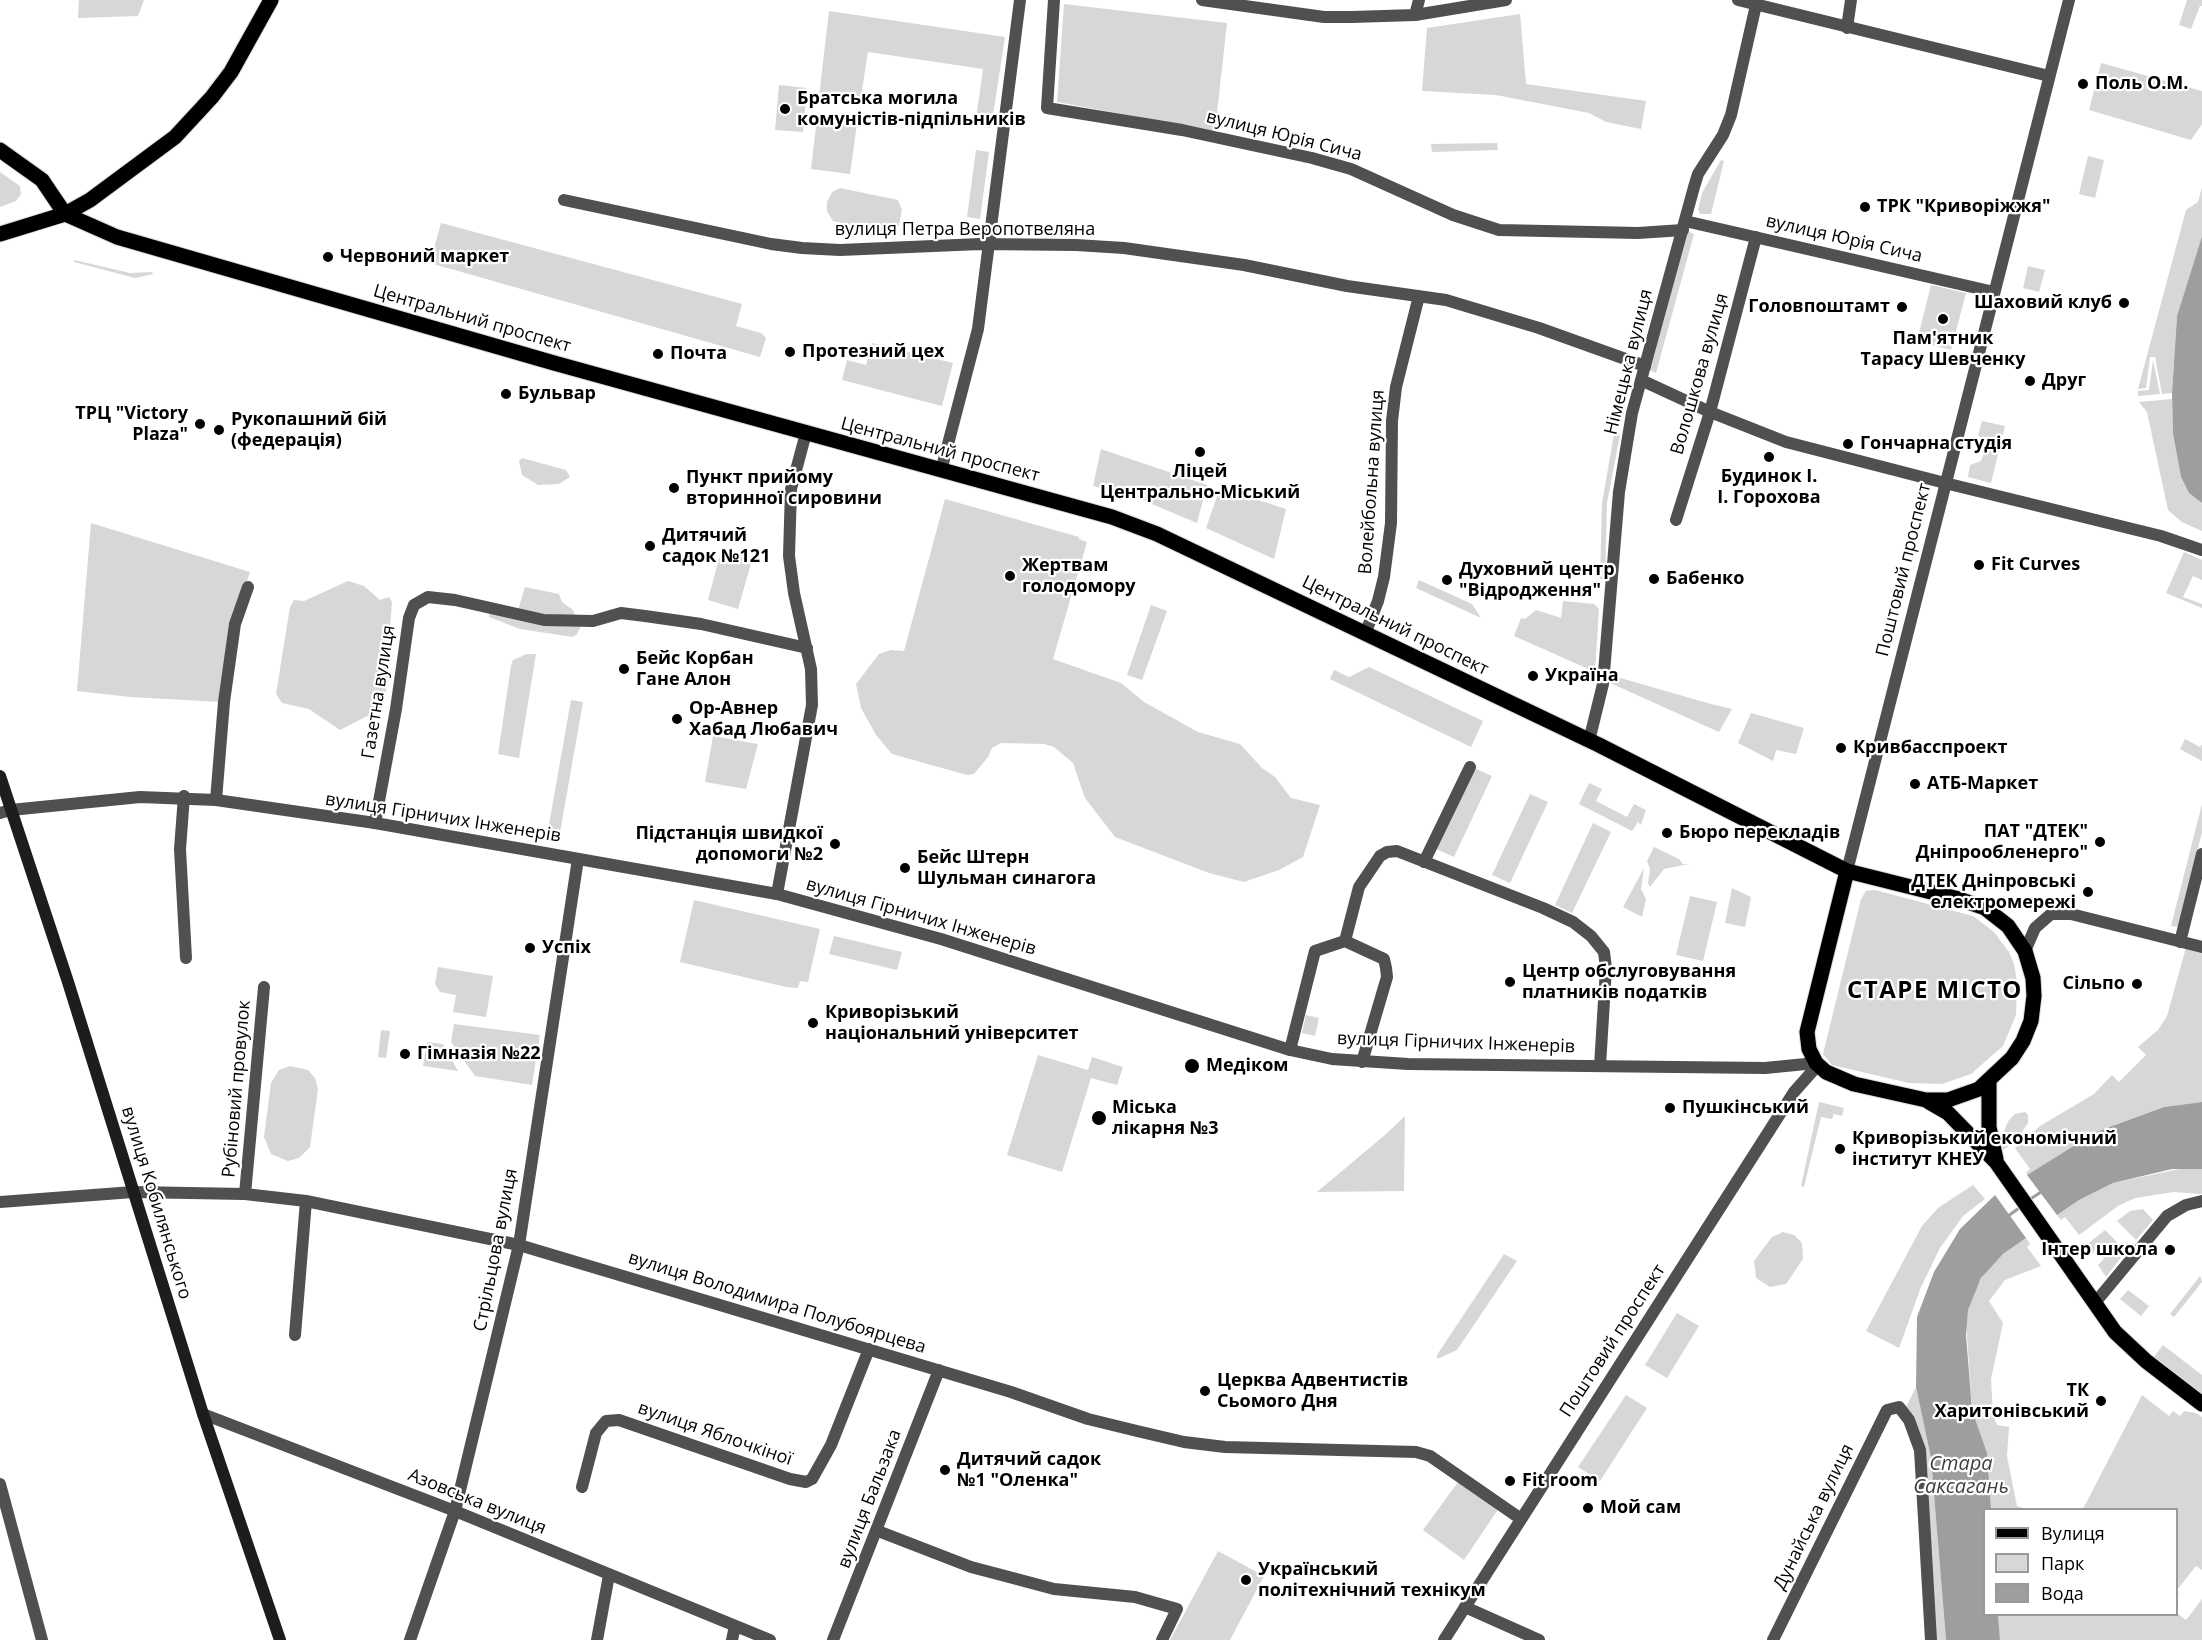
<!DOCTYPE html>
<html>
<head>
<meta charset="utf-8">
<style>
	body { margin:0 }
	#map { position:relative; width:2202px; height:1640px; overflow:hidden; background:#fff; font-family:"Open Sans",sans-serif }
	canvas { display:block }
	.legend { position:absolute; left:1983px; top:1508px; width:195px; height:108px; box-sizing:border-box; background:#fff; border:2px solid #999; margin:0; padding:8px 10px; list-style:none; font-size:18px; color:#000 }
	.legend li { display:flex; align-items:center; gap:12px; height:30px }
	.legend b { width:30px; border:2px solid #999 }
</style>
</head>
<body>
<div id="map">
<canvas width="2202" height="1640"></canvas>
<ul class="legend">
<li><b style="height:8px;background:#000"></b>Вулиця</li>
<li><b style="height:16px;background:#d7d7d7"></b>Парк</li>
<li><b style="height:16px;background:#9e9e9e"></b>Вода</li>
</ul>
</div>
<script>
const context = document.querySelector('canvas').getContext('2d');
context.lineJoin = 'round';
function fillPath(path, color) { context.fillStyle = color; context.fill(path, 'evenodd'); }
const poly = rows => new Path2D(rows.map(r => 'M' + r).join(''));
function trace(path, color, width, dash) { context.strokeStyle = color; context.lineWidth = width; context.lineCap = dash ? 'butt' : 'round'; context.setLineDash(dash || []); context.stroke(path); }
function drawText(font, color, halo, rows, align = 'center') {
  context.font = font + ' "Open Sans",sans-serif'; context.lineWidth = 4.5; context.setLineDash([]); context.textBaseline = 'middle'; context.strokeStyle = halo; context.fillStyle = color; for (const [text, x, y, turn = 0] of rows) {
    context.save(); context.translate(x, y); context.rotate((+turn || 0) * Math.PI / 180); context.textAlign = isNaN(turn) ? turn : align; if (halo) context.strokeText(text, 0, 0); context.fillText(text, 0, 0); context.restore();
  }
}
fillPath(poly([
	[79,0,144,0,138,16,78,18],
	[2187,0,2202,0,2202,6,2200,6,2191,29,2179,25],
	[1064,4,1227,23,1215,131,1057,102],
	[829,11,1005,37,991,128,975,126,983,69,868,52,860,103,819,97],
	[1520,14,1526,84,1646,101,1641,129,1606,122,1589,113,1496,95,1422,91,1427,28],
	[2101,63,2202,91,2202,124,2191,140,2089,110],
	[779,85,807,88,803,132,775,130],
	[817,118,857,124,850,174,811,169],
	[1497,143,1498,150,1432,152,1431,144],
	[976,150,989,152,980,219,967,217],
	[2088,156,2104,160,2095,198,2079,194],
	[1721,160,1724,161,1711,214,1700,214,1698,209,1702,193],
	[0,172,20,186,21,194,16,201,0,207],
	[2202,187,2202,236,2177,316,2172,393,2162,394,2155,357,2150,357,2146,388,2138,389,2186,210,2198,202],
	[840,188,898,200,902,210,899,225,892,231,884,232,833,221,827,211,827,202,832,192],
	[441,223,742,304,736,326,761,333,766,338,760,357,430,263],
	[1687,231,1694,234,1656,373,1649,370],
	[74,260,130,273,151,272,154,274,135,278,74,262],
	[2028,266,2045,270,2039,292,2023,288],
	[1931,285,1966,293,1951,350,1917,341],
	[872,343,953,363,942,406,842,380,847,360,866,365],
	[2153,360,2160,394,2138,396,2138,391,2149,390],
	[2172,399,2173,434,2181,477,2189,493,2202,503,2202,531,2182,522,2168,510,2147,412,2139,402],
	[1982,421,2005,426,1991,483,1968,477,1970,465,1981,461,1984,453,1984,441,1978,435],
	[1614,434,1620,435,1607,503,1605,580,1600,579,1602,503],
	[1101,449,1207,485,1197,523,1140,499,1093,486],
	[522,458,566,470,570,477,559,484,538,485,522,475,519,461],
	[1220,488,1286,509,1274,559,1206,528],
	[945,499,1079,537,1079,539,1087,542,1053,659,1121,683,1144,702,1198,732,1240,744,1262,768,1275,777,1291,798,1320,805,1303,857,1279,870,1244,882,1209,873,1115,837,1085,798,1073,763,1054,747,1044,744,1001,743,992,748,988,757,974,774,967,775,892,754,876,735,861,708,856,684,879,654,891,650,904,651],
	[91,523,250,572,232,625,221,702,130,697,77,691],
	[721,551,752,560,738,609,708,600],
	[2184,552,2202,560,2202,580,2193,576,2183,597,2202,604,2202,608,2166,593],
	[1419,580,1472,604,1481,618,1416,588],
	[348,581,364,586,380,600,389,597,392,602,387,666,389,679,381,709,340,730,309,709,282,703,276,694,290,607,294,600,304,601],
	[525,587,559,594,562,602,573,610,580,628,577,634,573,637,520,629,489,617,489,612,517,614],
	[1563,601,1594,604,1599,609,1595,672,1514,636,1521,618,1525,619,1536,610,1561,618],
	[1151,605,1167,611,1142,680,1127,675],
	[527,654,536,654,519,758,498,754,511,666,513,660],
	[1369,667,1483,721,1471,747,1330,679,1334,670,1349,677],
	[1610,675,1711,704,1732,709,1719,732,1608,682],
	[571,700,583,702,559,838,547,836],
	[1751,713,1804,728,1796,754,1776,750,1773,761,1738,743],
	[713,736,758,744,746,789,705,782],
	[2185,739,2200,747,2202,744,2202,761,2180,749],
	[1474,768,1492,776,1454,857,1436,849],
	[1589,783,1602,789,1596,801,1627,817,1634,804,1646,810,1641,825,1638,822,1632,831,1579,804],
	[1530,794,1548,802,1510,883,1492,875],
	[2202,804,2202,832,2178,927,2171,926],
	[1593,823,1611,832,1572,913,1555,905],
	[1654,847,1679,859,1683,864,1689,864,1664,869,1650,887,1648,883,1650,869,1647,861],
	[1644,868,1641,889,1646,899,1642,917,1623,907],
	[1732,888,1751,897,1745,927,1725,923],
	[1875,890,1973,916,1994,932,2009,952,2014,964,2017,982,2016,1015,2003,1046,1971,1074,1942,1084,1909,1083,1832,1065,1823,1054,1861,899,1866,891],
	[1690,896,1717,902,1703,961,1676,955],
	[694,900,820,929,808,982,800,981,798,988,786,987,680,962],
	[834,936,902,952,897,970,829,954],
	[2187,944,2202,947,2202,1102,2164,1107,2096,1132,2027,1175,2026,1173,2030,1169,2015,1148,2040,1126,2094,1094,2112,1075,2119,1082,2146,1055,2138,1047,2158,1030,2167,1016],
	[438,967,493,976,486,1017,453,1012,456,995,440,992,435,984],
	[1306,1015,1319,1018,1315,1036,1302,1033],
	[454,1024,540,1035,532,1085,475,1076,451,1042],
	[381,1030,390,1031,386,1058,378,1057],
	[427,1042,443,1044,458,1071,423,1066],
	[1038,1055,1088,1070,1092,1057,1123,1067,1117,1085,1091,1078,1062,1172,1007,1155],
	[290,1066,308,1070,315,1078,318,1089,310,1147,299,1158,288,1161,271,1154,264,1137,271,1083,279,1070],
	[1819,1102,1844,1108,1842,1116,1834,1114,1832,1119,1821,1117,1804,1187,1801,1186],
	[2025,1112,2028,1115,2028,1123,2014,1143,2003,1150,2002,1135,2009,1120,2015,1114],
	[1405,1116,1404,1191,1317,1192,1385,1135],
	[2189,1167,2202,1169,2202,1194,2174,1192,2135,1198,2118,1206,2079,1235,2065,1217,2061,1220,2057,1215,2079,1200,2113,1183],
	[1973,1185,1985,1199,1963,1216,1940,1248,1921,1287,1899,1348,1866,1331,1922,1226,1938,1208],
	[2143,1209,2153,1220,2136,1240,2117,1221,2130,1211],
	[2105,1230,2126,1251,2106,1277,2098,1265,2104,1259,2096,1250,2090,1255,2085,1246],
	[1783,1232,1794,1235,1802,1243,1803,1259,1786,1284,1770,1287,1756,1278,1754,1261,1772,1237],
	[2026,1238,2030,1244,2027,1247,2041,1266,2005,1280,1989,1301,2003,1323,1991,1379,1993,1415,1997,1425,2009,1427,2007,1456,2017,1506,2025,1509,1991,1509,1987,1453,1972,1410,1966,1320,1971,1298,1985,1272,2003,1254],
	[1504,1254,1517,1261,1457,1350,1437,1359,1437,1355],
	[2200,1276,2202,1282,2174,1317,2170,1314],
	[2128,1290,2149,1306,2141,1316,2120,1299],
	[1677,1313,1699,1326,1667,1378,1645,1365],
	[2163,1345,2202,1375,2202,1397,2153,1358],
	[1916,1387,1931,1458,1946,1640,1931,1640,1923,1477,1904,1411],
	[1626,1395,1647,1408,1600,1481,1578,1467],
	[2142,1395,2169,1416,2173,1411,2180,1416,2184,1411,2196,1413,2202,1417,2202,1570,2196,1566,2177,1590,2179,1592,2177,1596,2176,1510,2083,1509],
	[1461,1478,1501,1505,1464,1560,1423,1530],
	[1218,1551,1264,1576,1230,1640,1170,1640],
	[2202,1599,2202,1640,2000,1640,1998,1615,2177,1613,2186,1620]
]), '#d7d7d7');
fillPath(poly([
	[2202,236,2202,503,2189,493,2181,477,2173,434,2172,393,2177,316],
	[2202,1102,2202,1169,2172,1169,2113,1183,2079,1200,2057,1215,2027,1175,2096,1132,2164,1107],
	[1995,1195,2026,1238,2003,1254,1981,1278,1968,1310,1966,1335,1972,1410,1987,1453,1991,1509,1984,1510,1984,1614,1998,1615,2000,1640,1946,1640,1931,1458,1916,1387,1917,1317,1934,1272,1960,1229]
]), '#9e9e9e');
trace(poly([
	[2029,1200,2041,1192],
	[2008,1216,2022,1206]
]), '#9e9e9e', 3);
const primary = poly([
	[0,150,42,180,65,214,117,237,554,363,1112,517,1157,534,1599,745,1847,871,1959,899,1985,908,2008,926,2025,951,2033,978,2034,996,2031,1021,2023,1041,2012,1058,1979,1089,1948,1100,1926,1100,1854,1084,1826,1072,1816,1063,1809,1049,1807,1032,1847,871],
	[0,234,65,214,90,200,175,137,212,97,231,72,271,0],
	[1989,1082,1989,1127,1996,1159],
	[1929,1102,1948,1113,1996,1162,2115,1332,2146,1361,2202,1404]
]);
trace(primary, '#dbdbdb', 17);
trace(poly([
	[1054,0,1047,108,1182,130,1312,158,1351,169,1453,215,1499,230,1638,233,1683,230],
	[1415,15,1419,0],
	[564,200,771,244,802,248,840,250,980,244,1076,245,1124,248,1244,265,1347,286,1446,300,1539,328,1645,366],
	[1685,221,1994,292],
	[1945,483,2161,536,2202,550],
	[1676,520,1710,412,1756,237],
	[1365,634,1378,601,1384,577,1391,523,1392,421,1396,387,1419,296],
	[184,796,180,849,186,958],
	[216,800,224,702,235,624,248,587],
	[0,813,11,810],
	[375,823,396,709,409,618,414,605,428,597,455,600,544,620,593,621,621,613,645,616,701,624,807,648],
	[1424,862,1470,767],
	[777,894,812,705,811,669,794,593,789,556,791,489,806,433],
	[2180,942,2202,854],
	[2025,951,2035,928,2051,914,2071,914,2202,947],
	[1290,1050,1315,951,1345,941],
	[1362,1062,1387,977,1386,968,1384,959,1345,941,1359,887,1380,856,1387,852,1397,851,1543,908,1573,922,1591,936,1604,952,1606,968,1600,1066],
	[245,1194,264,987],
	[0,1202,133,1192,245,1194,306,1201,519,1245,1011,1392,1088,1419,1137,1431,1184,1442,1225,1447,1416,1452,1430,1456,1521,1519],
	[2094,1304,2167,1216,2186,1205,2202,1201],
	[295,1335,306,1201],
	[203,1414,455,1511,770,1640],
	[0,1484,42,1640],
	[582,1487,596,1433,606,1421,619,1420,790,1479,806,1482,812,1479,831,1445,869,1349],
	[878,1531,971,1567,1009,1577,1054,1589,1135,1597,1177,1609,1162,1640],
	[1465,1607,1539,1640],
	[410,1640,455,1511,519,1245,578,859],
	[597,1640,609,1575],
	[732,1640,735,1626],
	[833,1640,939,1370],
	[1773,1640,1887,1410,1899,1407,1909,1420,1920,1450,1931,1640]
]), '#505050', 12);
trace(poly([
	[1202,0,1324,17,1352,17,1415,15,1506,0],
	[1738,0,2049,76],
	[1847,28,1851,0],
	[1641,380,1710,412,1786,442,1945,483],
	[941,471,978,329,1020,0],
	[1589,741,1603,684,1619,492,1632,413,1694,187,1698,174,1723,135,1731,115,1756,5],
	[11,810,140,797,216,800,375,823,777,894,941,939,1290,1050,1332,1059,1408,1064,1765,1068,1816,1063],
	[1847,871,2069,0],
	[1444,1640,1794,1092,1818,1065]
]), '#505050', 12);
trace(poly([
	[0,776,68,982,203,1414,280,1640]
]), '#1d1d1d', 12);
trace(primary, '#000', 15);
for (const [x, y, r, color] of [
	[2083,84,6,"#000"],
	[785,109,6,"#000"],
	[1865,207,6,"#000"],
	[328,257,6,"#000"],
	[2124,303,6,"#000"],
	[1902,307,6,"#000"],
	[1943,319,6,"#000"],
	[790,352,6,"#000"],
	[658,354,6,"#000"],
	[2030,381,6,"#000"],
	[506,394,6,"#000"],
	[200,424,6,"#000"],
	[219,430,6,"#000"],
	[1848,444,6,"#000"],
	[1200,452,6,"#000"],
	[1769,457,6,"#000"],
	[674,488,6,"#000"],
	[650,546,6,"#000"],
	[1979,565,6,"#000"],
	[1010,576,6,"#000"],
	[1654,579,6,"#000"],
	[1447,580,6,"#000"],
	[624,669,6,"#000"],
	[1533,676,6,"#000"],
	[677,719,6,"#000"],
	[1841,748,6,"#000"],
	[1915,784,6,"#000"],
	[1667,833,6,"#000"],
	[2100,842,6,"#000"],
	[835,844,6,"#000"],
	[905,868,6,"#000"],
	[2088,892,6,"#000"],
	[530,948,6,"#000"],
	[1510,982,6,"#000"],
	[2137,984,6,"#000"],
	[813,1023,6,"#000"],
	[405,1054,6,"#000"],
	[1192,1066,8,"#000"],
	[1670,1108,6,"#000"],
	[1099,1118,8,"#000"],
	[1840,1149,6,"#000"],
	[2170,1250,6,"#000"],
	[1205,1391,6,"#000"],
	[2101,1401,6,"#000"],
	[945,1470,6,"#000"],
	[1510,1481,6,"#000"],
	[1588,1508,6,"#000"],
	[1246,1580,6,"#000"]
]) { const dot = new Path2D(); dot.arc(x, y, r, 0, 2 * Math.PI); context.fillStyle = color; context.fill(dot); trace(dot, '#fff', 2); }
drawText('bold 18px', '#000', '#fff', [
	["Поль О.М.",2095,84],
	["Братська могила",797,99],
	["комуністів-підпільників",797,120],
	["ТРК \"Криворіжжя\"",1877,207],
	["Червоний маркет",340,257],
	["Шаховий клуб",2112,303,"right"],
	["Головпоштамт",1890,307,"right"],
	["Пам'ятник",1943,339,"center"],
	["Тарасу Шевченку",1943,360,"center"],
	["Протезний цех",802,352],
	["Почта",670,354],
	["Друг",2042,381],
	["Бульвар",518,394],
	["ТРЦ \"Victory",188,414,"right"],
	["Plaza\"",188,435,"right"],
	["Рукопашний бій",231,420],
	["(федерація)",231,441],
	["Гончарна студія",1860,444],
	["Ліцей",1200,472,"center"],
	["Центрально-Міський",1200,493,"center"],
	["Будинок І.",1769,477,"center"],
	["І. Горохова",1769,498,"center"],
	["Пункт прийому",686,478],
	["вторинної сировини",686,499],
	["Дитячий",662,536],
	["садок №121",662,557],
	["Fit Curves",1991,565],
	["Жертвам",1022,566],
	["голодомору",1022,587],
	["Духовний центр",1459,570],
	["\"Відродження\"",1459,591],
	["Бабенко",1666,579],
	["Бейс Корбан",636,659],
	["Гане Алон",636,680],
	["Україна",1545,676],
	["Ор-Авнер",689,709],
	["Хабад Любавич",689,730],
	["Кривбасспроект",1853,748],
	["АТБ-Маркет",1927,784],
	["ПАТ \"ДТЕК\"",2088,832,"right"],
	["Дніпрообленерго\"",2088,853,"right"],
	["Бюро перекладів",1679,833],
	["Підстанція швидкої",823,834,"right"],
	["допомоги №2",823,855,"right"],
	["Бейс Штерн",917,858],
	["Шульман синагога",917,879],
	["ДТЕК Дніпровські",2076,882,"right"],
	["електромережі",2076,903,"right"],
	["Успіх",542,948],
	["Центр обслуговування",1522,972],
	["платників податків",1522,993],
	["Сільпо",2125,984,"right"],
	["Криворізький",825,1013],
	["національний університет",825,1034],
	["Гімназія №22",417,1054],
	["Медіком",1206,1066],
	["Міська",1112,1108],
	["лікарня №3",1112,1129],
	["Пушкінський",1682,1108],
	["Криворізький економічний",1852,1139],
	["інститут КНЕУ",1852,1160],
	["Інтер школа",2158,1250,"right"],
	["Церква Адвентистів",1217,1381],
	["Сьомого Дня",1217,1402],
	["ТК",2089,1391,"right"],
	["Харитонівський",2089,1412,"right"],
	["Дитячий садок",957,1460],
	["№1 \"Оленка\"",957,1481],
	["Fit room",1522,1481],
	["Мой сам",1600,1508],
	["Український",1258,1570],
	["політехнічний технікум",1258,1591]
], 'left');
drawText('18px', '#000', '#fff', [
	["вулиця Юрія Сича",1284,136,14],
	["вулиця Петра Веропотвеляна",965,230],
	["вулиця Юрія Сича",1844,239,13],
	["Центральний проспект",472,319,16],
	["Німецька вулиця",1629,362,-76],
	["Волошкова вулиця",1700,374,-74],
	["Центральний проспект",940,450,15],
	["Волейбольна вулиця",1372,482,-86],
	["Поштовий проспект",1904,570,-76],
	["Центральний проспект",1395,626,26],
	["Газетна вулиця",379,692,-81],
	["вулиця Гірничих Інженерів",443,818,9],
	["вулиця Гірничих Інженерів",921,917,16],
	["вулиця Гірничих Інженерів",1456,1043,2],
	["Рубіновий провулок",237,1089,-85],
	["вулиця Кобилянського",156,1203,73],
	["Стрільцова вулиця",496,1250,-79],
	["вулиця Володимира Полубоярцева",777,1303,17],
	["Поштовий проспект",1613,1341,-57],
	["вулиця Яблочкіної",715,1434,19],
	["вулиця Бальзака",870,1499,-69],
	["Азовська вулиця",477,1502,22],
	["Дунайська вулиця",1814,1517,-64]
]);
drawText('italic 20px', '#3f3f3f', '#fff', [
	["Стара",1961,1464],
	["Саксагань",1961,1487]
]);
context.letterSpacing = '1.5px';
drawText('bold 24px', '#000', '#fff', [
	["СТАРЕ МІСТО",1935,991]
]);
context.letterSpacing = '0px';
</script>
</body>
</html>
